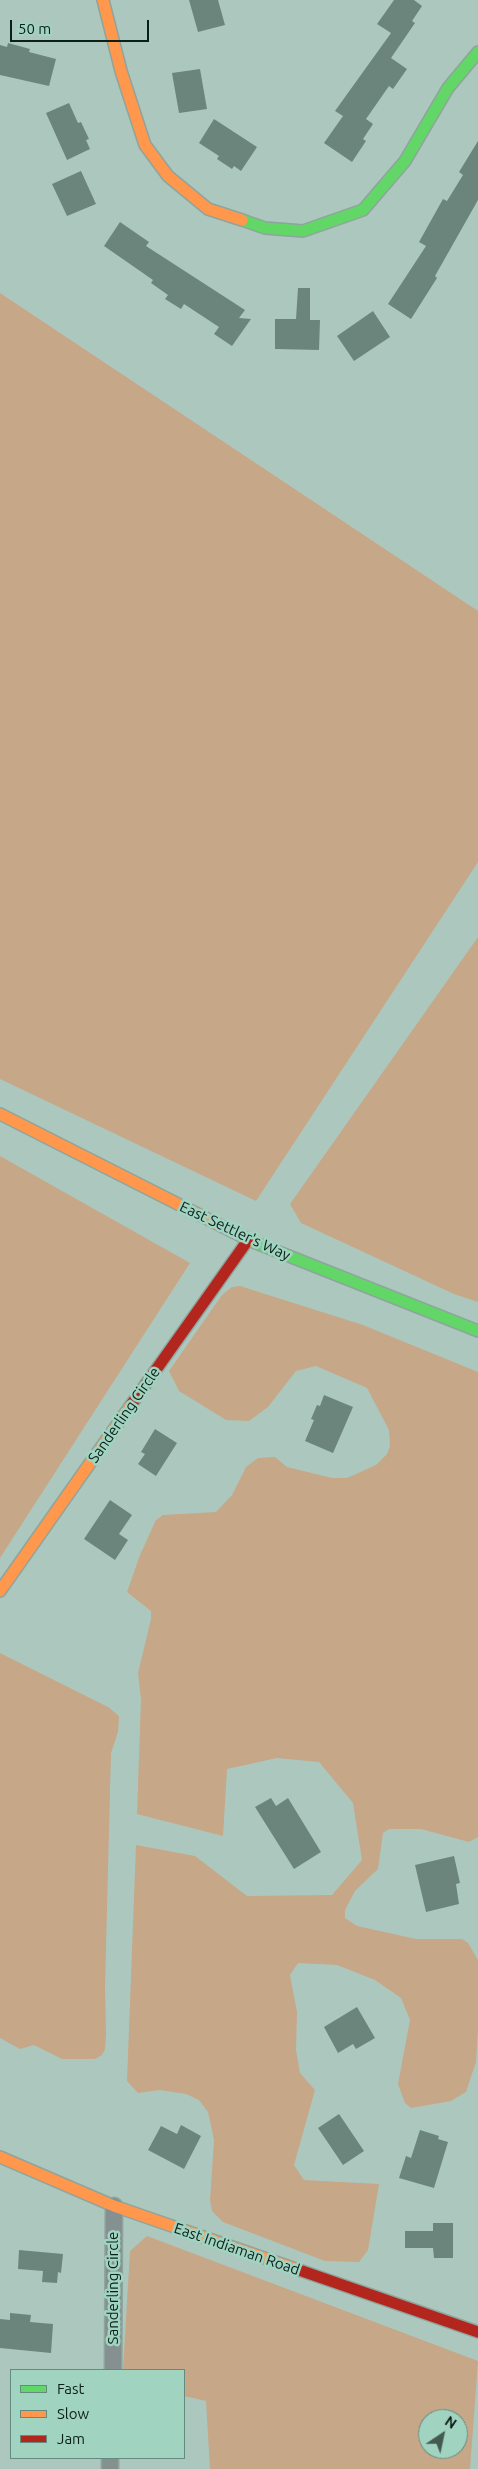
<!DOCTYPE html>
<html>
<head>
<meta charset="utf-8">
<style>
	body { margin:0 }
	#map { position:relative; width:478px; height:2469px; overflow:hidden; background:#acc8be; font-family:Ubuntu,sans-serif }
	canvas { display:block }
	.legend { position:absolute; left:10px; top:2369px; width:175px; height:90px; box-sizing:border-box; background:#a1d3c1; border:1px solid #658b7e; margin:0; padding:6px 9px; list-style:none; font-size:15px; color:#0b1f19 }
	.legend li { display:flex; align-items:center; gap:10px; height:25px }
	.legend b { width:25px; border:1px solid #658b7e }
	.north { position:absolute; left:418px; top:2409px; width:50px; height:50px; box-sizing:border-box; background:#a1d3c1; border:1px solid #658b7e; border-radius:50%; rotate:34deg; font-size:14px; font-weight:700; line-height:20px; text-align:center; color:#0b1f19 }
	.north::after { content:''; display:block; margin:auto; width:18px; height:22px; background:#435a53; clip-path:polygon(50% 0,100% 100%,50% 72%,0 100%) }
	.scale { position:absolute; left:10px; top:20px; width:139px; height:22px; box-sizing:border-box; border:2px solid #0b1f19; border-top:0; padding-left:6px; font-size:15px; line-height:18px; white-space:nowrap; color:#0b1f19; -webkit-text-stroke:4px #a1d3c1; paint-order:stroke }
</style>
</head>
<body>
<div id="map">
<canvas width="478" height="2469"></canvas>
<ul class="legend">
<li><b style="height:6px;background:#63d668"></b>Fast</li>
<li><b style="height:6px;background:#ff974d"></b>Slow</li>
<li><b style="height:6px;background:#b3261e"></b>Jam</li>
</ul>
<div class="north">N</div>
<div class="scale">50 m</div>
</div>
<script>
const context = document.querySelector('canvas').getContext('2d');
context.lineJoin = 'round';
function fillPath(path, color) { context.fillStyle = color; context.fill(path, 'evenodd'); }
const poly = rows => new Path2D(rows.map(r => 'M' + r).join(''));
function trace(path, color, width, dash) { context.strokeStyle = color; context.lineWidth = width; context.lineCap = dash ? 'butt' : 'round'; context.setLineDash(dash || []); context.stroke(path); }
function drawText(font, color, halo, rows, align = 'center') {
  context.font = font + ' Ubuntu,sans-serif'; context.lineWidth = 5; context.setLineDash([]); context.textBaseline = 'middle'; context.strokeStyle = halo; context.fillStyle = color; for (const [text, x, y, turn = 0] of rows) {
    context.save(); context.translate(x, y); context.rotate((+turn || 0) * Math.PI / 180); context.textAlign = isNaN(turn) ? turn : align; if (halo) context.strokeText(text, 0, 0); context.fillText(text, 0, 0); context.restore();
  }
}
fillPath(poly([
	[0,293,478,611,478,862,256,1201,0,1079],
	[478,937,478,1302,454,1294,301,1223,290,1204],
	[0,1156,190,1263,0,1558],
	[240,1286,363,1325,478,1372,478,1837,469,1842,421,1829,389,1829,383,1833,378,1869,355,1891,345,1910,345,1918,357,1926,416,1939,462,1939,468,1943,478,1960,478,2028,476,2062,466,2092,451,2101,411,2108,405,2103,398,2084,410,2020,401,1998,375,1980,337,1965,298,1963,290,1975,297,2012,296,2050,300,2073,315,2090,294,2165,304,2180,379,2184,368,2250,359,2262,325,2261,223,2222,212,2211,210,2200,214,2140,208,2112,199,2100,186,2094,160,2090,138,2093,127,2081,136,1845,195,1856,247,1896,332,1895,362,1860,353,1803,319,1762,277,1758,227,1769,223,1836,137,1814,141,1699,138,1673,151,1619,151,1611,127,1592,140,1555,156,1520,163,1515,216,1512,232,1495,246,1467,258,1458,275,1457,287,1467,332,1478,347,1478,376,1465,387,1454,390,1446,389,1430,367,1388,316,1366,296,1371,268,1407,249,1421,226,1420,179,1391,169,1371,222,1295,232,1287],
	[0,1653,108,1707,119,1716,118,1732,111,1753,105,1987,106,2034,105,2049,102,2055,95,2059,62,2059,34,2045,20,2049,0,2038],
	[147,2236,478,2361,470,2469,210,2469,206,2401,184,2396,184,2370,123,2370,130,2251],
	[428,2419,458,2419,458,2449,428,2449]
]), '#c6a788');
fillPath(poly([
	[189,0,218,0,225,25,198,32],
	[394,0,414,0,422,6,412,21,415,23,391,58,407,69,393,89,389,86,366,119,373,124,363,139,366,141,352,162,324,143,343,116,335,111,391,33,377,24],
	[8,43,30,49,29,52,56,59,49,86,0,75,0,45,7,47],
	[200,69,207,109,179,113,172,73],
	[69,103,78,123,81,122,89,139,86,140,90,149,67,160,46,113],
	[214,119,257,147,241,171,234,166,232,169,217,159,219,156,199,143],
	[478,141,478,200,435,276,437,278,411,319,388,304,426,246,419,242,443,199,447,201,463,175,459,172],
	[81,171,96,204,67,216,52,184],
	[120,222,149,242,146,246,245,310,239,318,251,319,232,346,214,334,219,327,184,304,181,309,165,299,168,295,151,283,153,280,104,246],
	[298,288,310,288,310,320,320,320,319,350,275,349,275,319,296,319],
	[373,311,390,337,354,361,337,336],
	[324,1395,353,1407,333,1453,305,1441,314,1420,311,1419,317,1405,320,1406],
	[155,1429,177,1443,156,1476,138,1464,145,1454,141,1452],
	[110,1500,132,1515,119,1534,128,1540,115,1560,84,1539],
	[271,1798,276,1806,288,1798,321,1852,294,1869,255,1807],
	[454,1856,460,1883,456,1884,459,1904,426,1912,415,1865],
	[357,2007,375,2038,356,2049,353,2044,338,2053,324,2027],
	[339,2114,364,2151,343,2165,318,2128],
	[181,2125,201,2136,184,2169,148,2150,161,2126,177,2134],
	[420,2130,439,2136,438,2139,448,2142,434,2188,399,2178,406,2156,411,2158],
	[433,2223,453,2223,453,2258,434,2258,433,2248,405,2248,405,2231,433,2231],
	[19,2250,63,2254,61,2273,58,2272,57,2283,42,2282,43,2271,18,2269],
	[10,2313,31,2315,30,2322,53,2324,51,2353,0,2348,0,2319,10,2320]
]), '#6b857d');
const street = poly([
	[113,2370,114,2206],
	[110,2469,110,2458]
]);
const fast = poly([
	[242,220,265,228,303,231,363,210,405,161,448,88,478,52],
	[251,1241,478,1331]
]);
const slow = poly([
	[103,0,121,71,145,145,168,176,208,209,242,220],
	[0,1114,251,1241],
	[0,1591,131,1405],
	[0,2157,114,2206,302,2271]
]);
const jam = poly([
	[131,1405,248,1240],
	[302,2271,478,2332]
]);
trace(street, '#8ea49c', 19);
trace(fast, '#8ea49c', 14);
trace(slow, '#8ea49c', 14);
trace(jam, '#8ea49c', 14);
trace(street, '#849190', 16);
trace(fast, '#63d668', 11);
trace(slow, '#ff974d', 11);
trace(jam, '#b3261e', 11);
drawText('15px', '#0b1f19', '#a1d3c1', [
	["East Settler's Way",235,1231,25],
	["Sanderling Circle",124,1415,-55],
	["East Indiaman Road",237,2249,19],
	["Sanderling Circle",113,2288,-90]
]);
</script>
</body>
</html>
